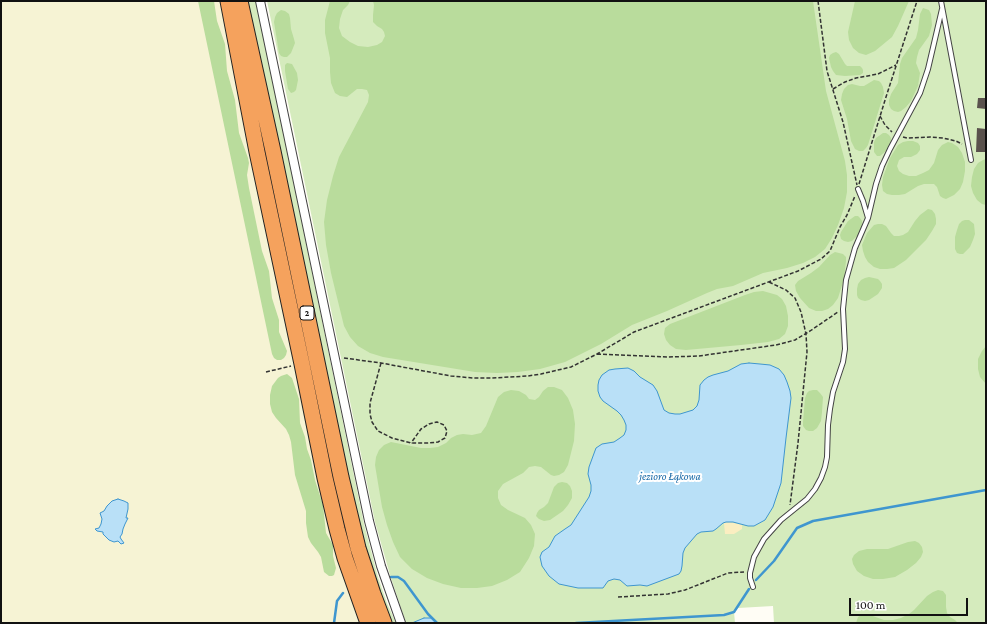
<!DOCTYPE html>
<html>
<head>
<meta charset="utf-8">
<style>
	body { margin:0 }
	#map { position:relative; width:987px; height:624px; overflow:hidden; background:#fffdf5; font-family:"Crimson Pro",serif }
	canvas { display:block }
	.frame { position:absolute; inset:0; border:2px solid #111; pointer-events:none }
	.scale { position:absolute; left:849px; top:598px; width:119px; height:18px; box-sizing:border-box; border:2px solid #111; border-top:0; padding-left:5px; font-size:12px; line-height:14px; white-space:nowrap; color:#111; -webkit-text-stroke:3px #fff; paint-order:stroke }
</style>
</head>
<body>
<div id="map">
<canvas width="987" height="624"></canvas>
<div class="frame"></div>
<div class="scale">100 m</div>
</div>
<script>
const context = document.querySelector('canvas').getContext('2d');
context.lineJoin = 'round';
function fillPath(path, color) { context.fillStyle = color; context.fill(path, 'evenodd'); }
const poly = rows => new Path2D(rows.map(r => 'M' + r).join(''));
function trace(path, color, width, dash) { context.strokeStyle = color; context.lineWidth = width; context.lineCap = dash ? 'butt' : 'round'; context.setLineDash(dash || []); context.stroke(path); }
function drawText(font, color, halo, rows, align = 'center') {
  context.font = font + ' "Crimson Pro",serif'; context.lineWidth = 4; context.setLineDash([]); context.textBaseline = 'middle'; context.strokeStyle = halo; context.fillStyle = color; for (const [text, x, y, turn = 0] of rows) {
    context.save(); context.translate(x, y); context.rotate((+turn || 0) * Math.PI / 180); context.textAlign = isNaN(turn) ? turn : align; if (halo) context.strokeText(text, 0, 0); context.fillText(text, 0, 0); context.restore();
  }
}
fillPath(poly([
	[1,1,223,1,361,623,1,623]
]), '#f6f3d4');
fillPath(poly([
	[243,1,256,1,364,524,378,577,387,603,396,623,388,623,363,552],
	[267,1,986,1,986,623,774,623,773,606,738,608,734,612,735,623,406,623,390,575,375,522]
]), '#d5ebbd');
fillPath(poly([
	[198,1,214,1,217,21,225,44,227,71,235,100,239,133,248,158,249,163,247,175,249,188,262,251,269,271,272,298,279,320,279,332,287,351,286,355,284,358,281,360,277,360,274,358,272,354],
	[330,1,350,1,348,5,343,10,340,19,339,28,342,36,350,42,358,46,368,47,377,45,382,42,385,36,384,32,382,29,377,26,373,22,373,15,374,5,373,1,813,1,826,91,845,161,847,175,847,192,844,208,838,225,832,238,825,249,815,257,803,263,787,268,763,273,733,286,717,289,707,293,667,311,632,325,601,344,565,362,540,369,518,372,497,373,475,372,383,357,370,353,358,346,350,337,344,326,331,273,326,245,324,222,327,200,333,176,339,157,368,102,369,95,367,90,362,89,357,89,347,97,340,96,335,93,331,83,330,72,330,58,325,33,325,20],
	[855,1,909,1,898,26,892,37,875,51,866,55,859,53,853,48,849,40,848,32],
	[923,8,929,10,931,14,932,25,929,36,919,50,917,57,916,63,920,73,918,86,911,101,906,107,901,111,898,112,894,111,891,109,889,105,889,100,891,94,898,83,900,64,902,58,916,38,918,30,920,14],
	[281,10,285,11,289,14,290,18,291,29,294,39,295,43,291,53,287,57,284,57,281,56,279,53,274,22,275,17,277,13],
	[836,52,839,54,845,64,847,66,860,66,862,68,863,70,863,73,860,75,845,76,836,75,833,71,831,67,829,58,830,55,833,53],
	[287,63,292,64,297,73,298,80,296,90,294,92,291,93,288,89,285,71,285,65],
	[874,80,879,81,881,83,883,87,884,93,868,145,866,148,863,151,859,151,855,149,851,141,847,119,841,100,842,94,844,89,848,85,852,84,860,86,864,86],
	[883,133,886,133,889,135,891,138,891,142,890,146,886,151,880,156,877,156,874,152,874,142,876,138],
	[908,141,913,141,918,143,920,146,920,150,917,154,911,157,904,157,899,160,897,166,899,171,903,174,909,176,916,176,923,173,929,170,934,163,938,150,942,145,948,142,952,143,958,147,962,153,965,162,965,171,963,182,960,189,954,195,946,199,943,198,940,196,937,187,934,184,924,184,918,186,905,194,899,195,892,195,887,194,883,191,882,185,883,177,890,158,898,145,903,142],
	[986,159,986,205,982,204,977,200,973,193,971,186,972,177,974,169,978,163,983,160],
	[928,209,932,210,935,214,936,219,936,224,932,231,926,240,906,260,894,268,887,269,880,269,874,267,868,262,865,257,863,251,862,245,867,233,874,225,878,224,882,224,886,226,891,233,894,236,899,236,903,235,908,232,915,221,920,215],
	[855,216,858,216,860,218,862,221,862,227,860,233,852,241,848,242,844,241,841,239,840,235,841,232,848,221],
	[965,220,969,220,974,224,975,234,973,240,970,247,963,254,960,254,957,253,955,249,955,237,957,230,959,224,962,221],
	[835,252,843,254,846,257,846,261,844,279,838,298,833,305,828,309,822,311,816,311,809,308,800,298,796,291,795,285,798,281,811,273,819,267,830,255],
	[869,277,878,279,880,281,882,284,882,288,878,294,869,300,865,301,861,300,858,298,857,295,857,289,858,284,861,280,865,278],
	[763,291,777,295,782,299,786,306,788,316,788,326,785,334,779,339,768,342,741,345,686,350,676,349,670,345,666,340,664,334,665,328,670,324,745,295,754,292],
	[986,346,986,384,980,377,978,369,978,359,982,351],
	[287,374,292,378,299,399,300,423,305,437,307,449,311,460,315,480,323,505,326,533,333,545,333,556,336,568,334,575,332,576,329,576,324,572,321,557,318,552,311,543,308,537,306,523,306,511,295,475,291,442,289,435,286,429,276,418,272,412,270,404,270,395,272,386,278,378,281,376],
	[548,387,554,387,562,390,568,398,573,410,575,424,574,441,568,465,564,472,559,475,554,476,551,475,541,467,535,466,529,467,523,473,503,484,498,491,498,498,501,505,508,510,525,518,531,525,535,534,534,546,529,558,520,572,507,580,492,586,477,588,461,588,443,584,427,578,412,569,400,557,393,542,387,525,382,507,375,465,376,457,379,450,384,445,391,442,421,448,430,448,438,447,446,443,451,438,457,435,463,434,472,435,481,433,486,426,498,397,504,392,511,390,519,391,526,395,529,399,535,400,539,397,543,391],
	[813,390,817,390,820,393,823,397,822,412,821,421,817,428,813,431,809,431,806,430,803,426,803,422,805,398,807,393,809,391],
	[562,482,567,483,570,486,572,491,572,498,568,505,563,511,550,520,544,521,539,519,536,516,537,513,539,510,544,507,548,503,554,487,558,483],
	[915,541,919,543,922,547,923,552,921,557,916,563,907,570,895,577,883,579,873,579,864,576,857,571,853,564,852,559,854,555,859,551,867,549,888,549,908,542],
	[938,590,943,591,946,595,946,607,947,613,950,617,955,620,958,623,856,623,858,617,863,614,870,615,884,620,893,620,901,618,909,614,914,610,927,596,933,592]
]), '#b9dc9c');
fillPath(poly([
	[730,522,742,525,742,529,734,534,725,534,724,523]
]), '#fbeec1');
const water = poly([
	[749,363,760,364,770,365,779,369,784,375,787,382,790,391,791,398,786,438,781,483,773,507,765,520,754,526,748,526,733,522,726,522,723,523,716,529,713,531,701,532,697,534,685,548,683,553,682,566,681,571,679,574,647,586,640,585,627,586,620,580,614,579,608,581,603,588,578,588,559,584,549,576,542,566,540,557,542,552,549,547,555,536,565,529,571,525,589,497,591,491,591,485,588,474,589,467,596,448,602,444,614,442,620,438,624,435,626,430,626,425,624,420,621,415,617,411,603,401,600,397,598,391,598,385,599,380,602,375,609,370,615,369,628,368,634,371,640,377,653,385,657,391,664,410,669,413,675,414,680,414,693,410,697,406,699,400,700,385,704,380,708,377,713,375,728,371,741,364,749,363],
	[118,499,124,501,128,503,128,509,126,518,128,518,125,524,123,529,122,534,120,537,121,539,124,543,121,544,118,541,114,542,109,540,103,534,103,532,97,531,95,529,99,528,101,524,102,519,100,513,104,511,107,506,112,501,118,499],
	[424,618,431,618,437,623,412,623,424,618]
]);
fillPath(water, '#b9e0f7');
trace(water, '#3f96cf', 1);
trace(poly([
	[391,577,398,577,404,581,428,614,437,623],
	[756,580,774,561,797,528,813,521,986,490],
	[334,623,337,601,343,593],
	[576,623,724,615,734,612,749,589]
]), '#3f96cf', 2.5);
fillPath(poly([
	[978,98,986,98,986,109,977,108],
	[977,128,986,129,986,152,976,152]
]), '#5a524d');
const lane = poly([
	[941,1,971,160],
	[868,218,876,184,882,166,890,149,920,93,928,69,942,9],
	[753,587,750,578,750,573,754,557,764,539,781,520,807,499,815,489,821,478,825,467,827,457,828,425,830,409,833,392,843,362,845,349,843,309,846,280,855,248,868,218,863,201,858,189]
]);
const street = poly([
	[260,1,369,521,381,566,401,623]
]);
const highway = poly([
	[228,1,257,152,302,364,325,478,337,529,345,558,368,623],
	[240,1,273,151,341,477,358,548,373,594,384,623]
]);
trace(lane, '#444', 6);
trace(street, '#444', 10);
trace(highway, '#222', 17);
trace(poly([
	[818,1,827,71,843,122,857,185],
	[833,89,845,82,856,78,878,74,896,65],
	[880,116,885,125,892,132],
	[903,137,907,138,930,137,943,138,956,141,962,144],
	[859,184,886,97,917,1],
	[769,282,786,290,795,298,801,312,806,334,807,352,798,443,790,505],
	[597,354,668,357,699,356,776,345,795,340,810,331,838,312],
	[344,358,381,363,451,376,473,378,492,378,528,376,541,374,571,367,597,354,634,332,798,271,821,259,830,251,840,227,847,215,855,196],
	[381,363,370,403,370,414,372,422,378,431,392,438,411,443,428,443,438,442,445,438,447,431,444,425,437,422,429,424,421,429,411,443],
	[266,372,291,366],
	[618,597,668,594,685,590,728,573,744,572]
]), '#333', 1.5, [4, 2]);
trace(lane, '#fff', 4);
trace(street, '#fff', 8);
trace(highway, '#f5a25d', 15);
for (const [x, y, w] of [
	[307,313,14]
]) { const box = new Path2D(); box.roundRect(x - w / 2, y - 7, w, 14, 3); context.fillStyle = '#fff'; context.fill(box); trace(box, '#111', 1); }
drawText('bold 9px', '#111', null, [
	["2",307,313]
]);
drawText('italic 11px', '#1768a6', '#fff', [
	["jezioro Łąkowa",670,477]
]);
</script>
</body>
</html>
